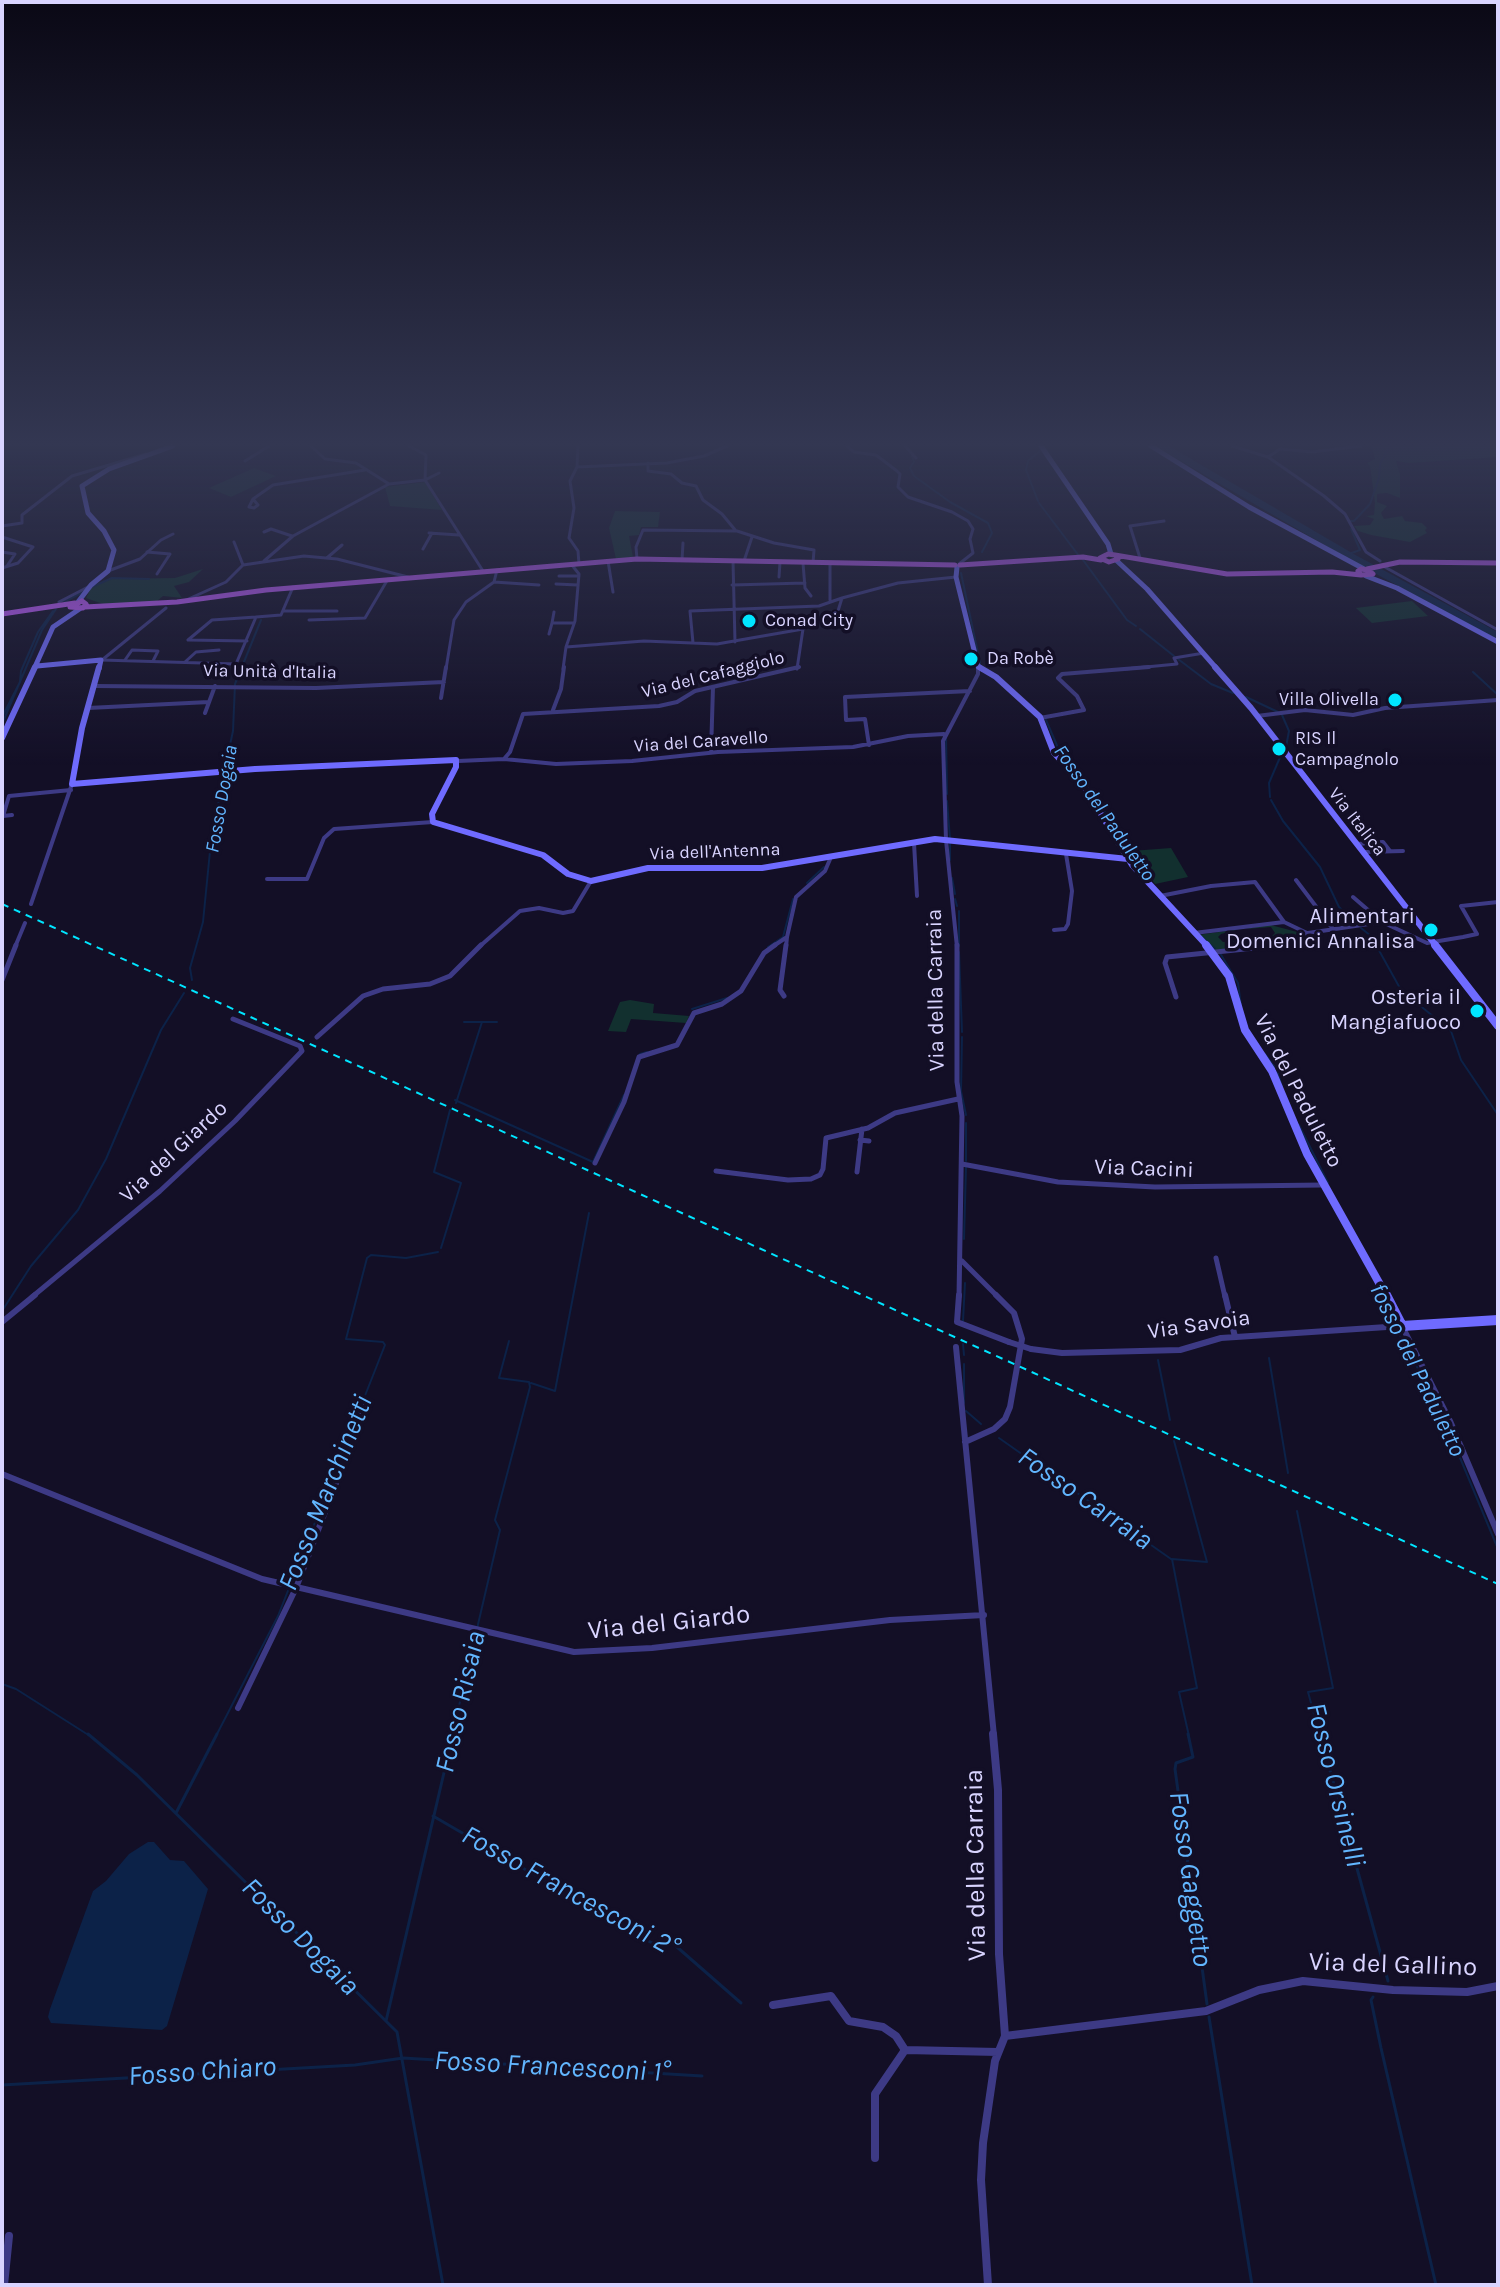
<!DOCTYPE html>
<html>
<head>
<meta charset="utf-8">
<style>
	body { margin:0 }
	#map { position:relative; width:1500px; height:2287px; overflow:hidden; background:#130f26; font-family:Karla,sans-serif }
	canvas { display:block }
	.frame { position:absolute; inset:0; border:4px solid #d9d4ff; pointer-events:none }
</style>
</head>
<body>
<div id="map">
<canvas width="1500" height="2287"></canvas>
<div class="frame"></div>
</div>
<script>
const context = document.querySelector('canvas').getContext('2d');
context.lineJoin = 'round';
function fillPath(path, color) { context.fillStyle = color; context.fill(path, 'evenodd'); }
const poly = rows => new Path2D(rows.map(r => 'M' + r).join(''));
function trace(path, color, width, dash) { context.strokeStyle = color; context.lineWidth = width; context.lineCap = dash ? 'butt' : 'round'; context.setLineDash(dash || []); context.stroke(path); }
function drawText(font, color, halo, rows, align = 'center') {
  context.font = font + ' Karla,sans-serif'; context.lineWidth = 7; context.setLineDash([]); context.textBaseline = 'middle'; context.strokeStyle = halo; context.fillStyle = color; for (const [text, x, y, turn = 0] of rows) {
    context.save(); context.translate(x, y); context.rotate((+turn || 0) * Math.PI / 180); context.textAlign = isNaN(turn) ? turn : align; if (halo) context.strokeText(text, 0, 0); context.fillText(text, 0, 0); context.restore();
  }
}
fillPath(poly([
	[1371,446,1498,446,1498,457,1409,463,1396,461,1400,474,1400,498,1387,493,1377,494,1377,502,1387,506,1381,513,1384,519,1402,516,1405,521,1422,523,1427,528,1425,530,1427,533,1410,542,1371,535,1358,531,1354,526,1370,525,1374,519,1366,516,1374,515,1375,503,1370,466,1367,463,1375,459],
	[254,468,276,476,231,497,209,488],
	[425,482,442,510,390,506,385,487],
	[615,511,660,512,658,527,641,527,639,535,629,536,633,557,616,559,609,528],
	[203,569,189,582,174,586,182,598,163,596,156,602,103,604,86,598,91,588,109,579,175,578],
	[1412,601,1428,616,1372,623,1356,608],
	[1171,848,1188,877,1155,884,1131,851],
	[1267,924,1301,933,1282,943,1214,950,1198,935,1240,929,1221,934,1218,937,1223,942,1272,936,1275,933,1271,927,1246,929],
	[630,1000,654,1004,653,1013,689,1016,686,1023,631,1019,626,1032,608,1031,620,1002]
]), '#12302f');
fillPath(poly([
	[148,1842,154,1842,170,1860,184,1861,208,1889,167,2026,162,2030,51,2023,48,2017,50,2009,93,1891,106,1881,129,1854]
]), '#0c2248');
trace(poly([
	[912,456,914,462,910,468,914,476,950,502,988,523,992,533,982,552],
	[1379,477,1380,464,1390,446],
	[1038,501,1026,470,1028,461,1040,451],
	[1039,503,1079,556],
	[1350,521,1354,521,1370,504,1379,478],
	[1349,554,1360,550,1351,529],
	[1083,560,1127,620,1136,626],
	[961,573,980,663],
	[92,587,112,578,149,579],
	[64,602,83,592],
	[1140,629,1174,656],
	[1178,659,1211,684,1233,693],
	[1473,672,1498,695],
	[1246,697,1278,712],
	[1282,715,1289,731,1286,747],
	[2,717,20,682,21,671,38,632,53,611],
	[1046,720,1062,757],
	[2,724,42,630,56,609],
	[946,736,947,794],
	[225,768,233,731,235,684,261,620],
	[1077,774,1095,796,1142,872],
	[1270,797,1269,783,1281,755],
	[1271,800,1283,821,1320,867,1339,907,1356,923],
	[947,801,950,839],
	[950,842,950,860],
	[952,878,955,894],
	[807,883,824,867],
	[955,899,957,906],
	[959,911,959,946],
	[1361,928,1371,936,1401,990,1451,1031,1461,1060,1498,1115],
	[1202,937,1215,949],
	[768,947,783,937,793,899],
	[959,952,962,1032],
	[1220,953,1238,983,1241,1006],
	[192,980,190,968,203,922,211,841,224,775],
	[692,1009,727,998],
	[464,1022,497,1022],
	[962,1037,961,1091,966,1115],
	[640,1054,647,1052],
	[1265,1054,1277,1070,1282,1087],
	[455,1100,593,1162,624,1095],
	[456,1103,482,1022],
	[966,1123,966,1161],
	[1299,1125,1328,1183],
	[964,1239,966,1167],
	[441,1248,461,1183,434,1172,450,1110],
	[1385,1303,1393,1323],
	[2,1311,31,1266,78,1210,106,1159,161,1030,184,993],
	[963,1321,965,1283],
	[1396,1329,1438,1405,1498,1549],
	[963,1344,964,1355],
	[1269,1358,1288,1473],
	[1158,1360,1170,1420],
	[964,1364,964,1403],
	[531,1383,555,1391,589,1213],
	[966,1411,981,1424],
	[999,1438,1171,1559],
	[1174,1441,1207,1562,1172,1559,1197,1688,1179,1692,1189,1736],
	[1297,1511,1333,1688,1308,1692,1320,1736],
	[2,1684,16,1689,90,1736],
	[216,1736,278,1616,385,1345,383,1342,346,1339,367,1258,371,1255,406,1258,438,1252],
	[452,1736,500,1530,495,1520,530,1387,529,1382,499,1378,509,1341]
]), '#0c2248', 2);
trace(poly([
	[88,1734,137,1775,397,2032,443,2285],
	[1188,1734,1193,1757,1176,1763,1175,1769,1207,2004],
	[1320,1734,1388,1981],
	[176,1813,217,1734],
	[433,1816,652,1943,669,1940,741,2003],
	[1373,1997,1371,2000,1381,2048,1436,2285],
	[1209,2017,1252,2285],
	[386,2021,453,1734],
	[2,2085,355,2065,403,2058,702,2076]
]), '#0c2248', 3);
trace(poly([
	[1162,446,1352,557,1498,636]
]), '#0c2248', 7);
trace(poly([
	[311,446,325,459,356,463,389,484,425,480,439,473],
	[409,446,426,455,425,480],
	[847,446,854,452,876,455,897,471,900,474,898,487,908,497,952,512,968,521,973,529,970,539,973,553,959,564],
	[905,446,916,458],
	[1232,446,1268,457,1324,496,1345,514,1366,552,1380,561],
	[1268,457,1280,449,1312,452,1361,446],
	[245,461,269,446],
	[648,463,648,471,671,474,682,483,696,486,703,500,722,514,736,531],
	[577,467,667,463,704,456,727,446],
	[577,467,570,481,574,508,569,538,578,551,579,564],
	[577,467,578,446],
	[425,480,483,571],
	[253,499,258,505,254,508,249,507,253,499],
	[253,499,273,485,365,470],
	[2,526,22,523,22,515,72,476,146,454],
	[264,532,271,529,292,536],
	[429,533,459,535],
	[2,537,33,547,18,563,2,568],
	[234,542,243,565],
	[423,549,432,533],
	[2,552,15,554,7,566],
	[147,552,170,554,157,574],
	[328,557,342,545],
	[1140,558,1130,526,1164,521],
	[637,559,636,547,643,530,737,531,774,543,814,550,813,563],
	[682,560,683,543],
	[264,561,293,536,389,484],
	[608,561,613,592],
	[733,561,735,642],
	[744,561,752,537],
	[803,563,805,588,811,596],
	[830,564,830,600],
	[1383,566,1498,630],
	[108,571,140,559,161,540,173,534],
	[559,576,579,576],
	[779,577,780,562],
	[494,582,539,585],
	[556,584,578,585],
	[732,585,805,583],
	[184,601,226,582,243,565,304,556,337,559,408,577],
	[59,602,90,586],
	[284,611,337,611],
	[554,612,552,623,574,623],
	[309,620,365,618,388,579],
	[549,634,552,623],
	[188,640,212,620,256,617],
	[189,640,247,641],
	[693,643,690,611,819,606,842,598],
	[566,647,644,641,717,644,803,629],
	[101,660,236,664,256,617,281,615,293,587],
	[102,660,166,608],
	[125,660,132,650,158,651,153,661],
	[185,662,196,652,219,650],
	[446,669,454,620,466,602,494,582,497,570],
	[563,669,566,647,575,621,579,574,571,564],
	[797,669,803,629,838,611,842,598,898,583,956,577],
	[1125,669,1177,664,1174,658,1204,653]
]), '#3d3a85', 3);
trace(poly([
	[95,686,316,688,444,682],
	[441,698,446,667],
	[88,708,209,702],
	[553,710,561,689,564,667],
	[205,713,215,686],
	[1257,716,1305,710,1353,715,1385,708,1498,700],
	[1040,718,1084,710,1077,696,1058,678,1062,674,1149,667],
	[869,745,865,719,846,720,845,697,970,691],
	[711,753,713,687],
	[504,759,510,752,523,714,659,706,677,702,695,691,799,667],
	[458,761,504,759,556,764,632,761,718,752,853,747,908,736,944,734],
	[12,815,3,816,9,796,71,790],
	[914,843,917,896],
	[1357,844,1383,842,1390,851],
	[1364,852,1403,851],
	[267,879,307,879,324,838,334,829,433,822],
	[1296,880,1333,929],
	[1160,896,1211,886,1255,882,1284,922,1307,933],
	[1353,897,1382,922],
	[31,904,72,784],
	[1054,930,1065,929,1068,924,1072,891,1066,854],
	[1194,933,1284,922],
	[15,947,25,923],
	[479,947,520,911,539,908,563,913,573,911,591,881],
	[772,947,787,937,796,897,825,871,831,857],
	[786,947,787,937],
	[957,947,946,840,943,741,978,674,978,667],
	[1273,947,1283,946,1308,933,1382,922,1427,943,1463,937,1477,934,1461,906,1498,902]
]), '#3d3a85', 4);
trace(poly([
	[957,945,957,1082,962,1116,959,1297],
	[2,980,16,945],
	[784,996,780,990,786,945],
	[1176,997,1165,963,1167,957,1284,945],
	[317,1037,363,996,383,989,430,984,450,976,481,945],
	[860,1140,869,1141],
	[595,1163,624,1102,639,1057,677,1045,694,1013,722,1004,741,991,764,953,775,945],
	[962,1164,1058,1182,1155,1187,1323,1185],
	[716,1171,788,1180,811,1179,820,1175,823,1169,826,1138,868,1128,895,1113,958,1099],
	[857,1172,862,1129],
	[1216,1258,1225,1297],
	[962,1261,998,1297],
	[32,1297,160,1191,235,1121,302,1051,300,1046,233,1019]
]), '#3d3a85', 5);
trace(poly([
	[959,1295,957,1322,1009,1342],
	[1225,1295,1235,1337],
	[2,1322,35,1295],
	[956,1347,994,1736],
	[1031,1349,1062,1353,1180,1350,1221,1338,1402,1326,1450,1421,1498,1534],
	[965,1442,994,1429,1005,1419,1010,1407,1022,1339,1014,1313,996,1295],
	[2,1474,262,1579,574,1652,652,1648,890,1620,984,1615],
	[238,1708,296,1588,367,1402]
]), '#3d3a85', 6);
trace(poly([
	[773,2005,831,1996,849,2021,883,2027,896,2036,905,2050],
	[1005,2036,1206,2011,1259,1990,1303,1981,1393,1990,1467,1992,1498,1986],
	[905,2050,998,2052],
	[875,2158,875,2094,905,2050],
	[4,2285,9,2236],
	[988,2285,981,2180,983,2143,995,2061,1005,2036,999,1954,998,1790,993,1734]
]), '#3d3a85', 8);
trace(poly([
	[1041,446,1108,544,1111,554],
	[1151,446,1249,507,1364,569],
	[1117,561,1147,589,1217,669],
	[957,567,956,577,978,666,982,669],
	[1366,576,1397,588,1498,642],
	[78,602,91,585,108,571,114,550,104,531,88,513,82,486,109,469,173,446],
	[37,666,101,660,99,669],
	[34,669,53,627,81,608]
]), '#6f6bff', 5);
trace(poly([
	[99,667,82,728,72,784,255,769,456,760,456,767,432,814,433,822,543,855,568,874,591,881,648,868,762,868,935,839,1128,859],
	[979,667,996,677,1040,717,1054,753,1082,783,1132,865,1208,947],
	[1215,667,1251,708,1437,947],
	[2,738,35,667]
]), '#6f6bff', 6);
trace(poly([
	[1206,945,1229,976,1245,1030,1272,1071,1307,1154,1387,1297],
	[1435,945,1498,1026]
]), '#6f6bff', 8);
trace(poly([
	[1386,1295,1402,1326,1498,1320]
]), '#6f6bff', 10);
trace(poly([
	[1108,554,1115,555,1118,559,1109,562,1100,558,1108,554],
	[1115,555,1227,574,1332,572,1361,575],
	[960,565,1083,557,1101,560],
	[1361,569,1368,570,1373,574,1361,575,1358,571,1361,569],
	[1367,569,1400,562,1498,563],
	[82,601,86,604,83,608,70,607,82,601],
	[85,607,177,602,266,590,637,559,955,565],
	[2,614,75,603]
]), '#c25bff', 5);
trace(poly([
	[2,904,1498,1584]
]), '#00e5ff', 2, [7, 6]);
trace(poly([
	[1009,1342,1031,1349]
]), '#3d3a85', 6);
const sky = context.createLinearGradient(0, 0, 0, 766);
sky.addColorStop(0, '#0a0815');
sky.addColorStop(0.58, '#333752');
sky.addColorStop(1, '#33375200');
context.fillStyle = sky;
context.fillRect(0, 0, 1500, 766);
for (const [x, y, r, color] of [
	[749,621,8,"#00e5ff"],
	[971,659,8,"#00e5ff"],
	[1395,700,8,"#00e5ff"],
	[1279,749,8,"#00e5ff"],
	[1431,930,8,"#00e5ff"],
	[1477,1011,8,"#00e5ff"]
]) { const dot = new Path2D(); dot.arc(x, y, r, 0, 2 * Math.PI); context.fillStyle = color; context.fill(dot); trace(dot, '#130f26', 3); }
drawText('18px', '#d9d4ff', '#130f26', [
	["Conad City",765,621],
	["Da Robè",987,659],
	["Villa Olivella",1379,700,"right"],
	["RIS Il",1295,739],
	["Campagnolo",1295,760]
], 'left');
drawText('18px', '#d9d4ff', '#130f26', [
	["Via Unità d'Italia",270,672,1],
	["Via del Cafaggiolo",713,675,-14],
	["Via del Caravello",701,742,-4],
	["Via Italica",1357,822,52],
	["Via dell'Antenna",715,852,-2]
]);
drawText('italic 20px', '#62b6ff', '#130f26', [
	["Fosso Dogaia",222,799,-80],
	["Fosso del Paduletto",1104,813,55]
]);
drawText('22px', '#d9d4ff', '#130f26', [
	["Alimentari",1415,917],
	["Domenici Annalisa",1415,942],
	["Osteria il",1461,998],
	["Mangiafuoco",1461,1023]
], 'right');
drawText('22px', '#d9d4ff', '#130f26', [
	["Via della Carraia",936,990,-91],
	["Via del Paduletto",1298,1091,63],
	["Via del Giardo",174,1152,-43],
	["Via Cacini",1144,1169,2],
	["Via Savoia",1199,1325,-8]
]);
drawText('italic 24px', '#62b6ff', '#130f26', [
	["fosso del Paduletto",1417,1370,64]
]);
drawText('26px', '#d9d4ff', '#130f26', [
	["Via del Giardo",669,1623,-6],
	["Via della Carraia",976,1865,-91],
	["Via del Gallino",1393,1965,2]
]);
drawText('italic 28px', '#62b6ff', '#130f26', [
	["Fosso Marchinetti",326,1493,-68],
	["Fosso Carraia",1085,1499,35],
	["Fosso Risaia",461,1702,-77],
	["Fosso Orsinelli",1335,1785,76],
	["Fosso Gaggetto",1190,1879,82],
	["Fosso Francesconi 2°",570,1892,29],
	["Fosso Dogaia",300,1937,45],
	["Fosso Francesconi 1°",552,2067,3],
	["Fosso Chiaro",202,2072,-4]
]);
</script>
</body>
</html>
